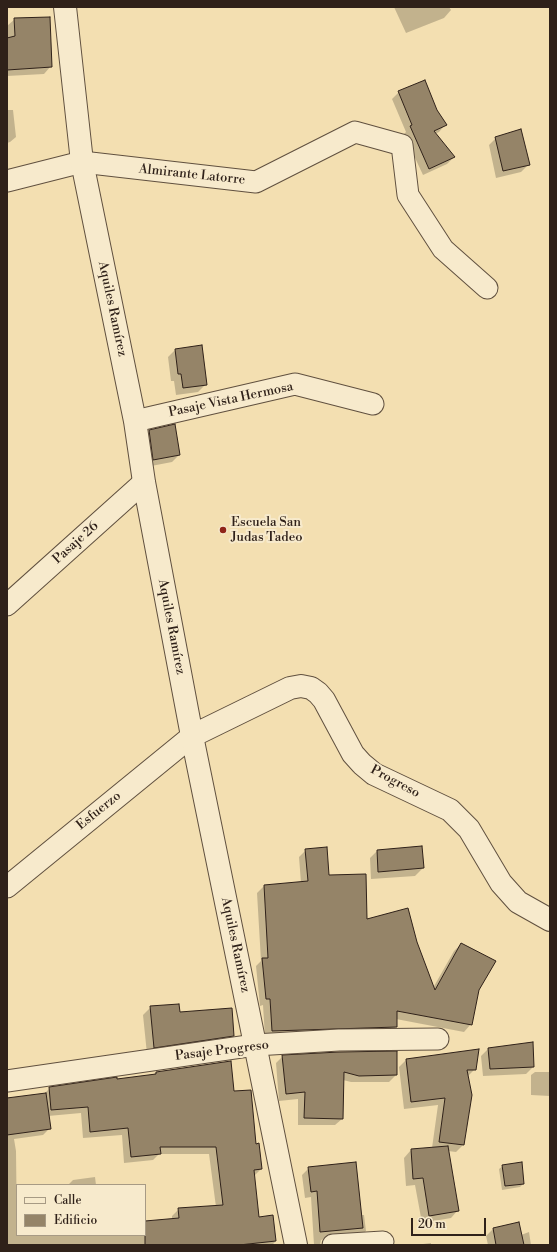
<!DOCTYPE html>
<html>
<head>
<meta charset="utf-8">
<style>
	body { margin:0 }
	#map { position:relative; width:557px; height:1252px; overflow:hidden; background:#f3dfb1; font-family:"Libre Bodoni",serif }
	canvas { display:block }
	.frame { position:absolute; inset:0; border:8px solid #2f2119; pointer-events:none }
	.legend { position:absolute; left:16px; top:1184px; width:130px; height:52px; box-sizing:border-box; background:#f7eacc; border:1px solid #a79a84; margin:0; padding:5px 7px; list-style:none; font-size:12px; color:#2f2119 }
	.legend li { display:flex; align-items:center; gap:8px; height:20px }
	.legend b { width:20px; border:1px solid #a79a84 }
	.scale { position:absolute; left:411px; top:1218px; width:75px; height:18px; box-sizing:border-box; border:2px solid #2f2119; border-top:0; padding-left:5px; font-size:12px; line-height:14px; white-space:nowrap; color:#2f2119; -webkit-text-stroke:3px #f7eacc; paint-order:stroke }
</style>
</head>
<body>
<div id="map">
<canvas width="557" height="1252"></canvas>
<div class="frame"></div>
<ul class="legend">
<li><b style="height:5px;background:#f7eacc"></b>Calle</li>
<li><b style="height:11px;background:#958468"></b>Edificio</li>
</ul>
<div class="scale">20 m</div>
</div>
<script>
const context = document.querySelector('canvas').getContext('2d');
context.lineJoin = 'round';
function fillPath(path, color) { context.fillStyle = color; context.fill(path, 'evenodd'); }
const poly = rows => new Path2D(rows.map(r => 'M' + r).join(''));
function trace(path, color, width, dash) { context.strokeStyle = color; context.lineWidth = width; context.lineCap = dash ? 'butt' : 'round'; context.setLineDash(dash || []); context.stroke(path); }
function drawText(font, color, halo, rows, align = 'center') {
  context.font = font + ' "Libre Bodoni",serif'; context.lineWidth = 4; context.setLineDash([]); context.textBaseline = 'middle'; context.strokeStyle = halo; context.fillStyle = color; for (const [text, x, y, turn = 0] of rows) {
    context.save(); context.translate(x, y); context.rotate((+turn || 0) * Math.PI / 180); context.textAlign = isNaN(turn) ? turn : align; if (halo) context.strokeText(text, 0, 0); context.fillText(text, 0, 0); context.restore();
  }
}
fillPath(poly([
	[394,7,449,7,451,10,444,18,406,33],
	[15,19,51,66,44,74,7,76,7,26],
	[399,92,436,111,445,125,439,132,435,134,454,157,447,164,423,175,404,134,406,132,392,99],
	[7,110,13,110,16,137,10,142,7,143],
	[496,138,528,165,521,172,496,178,489,145],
	[175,350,205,385,198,392,176,395,174,381,171,381,168,357],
	[149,431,179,455,172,462,146,467,142,438],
	[421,847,423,868,415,876,371,879,370,858,377,851],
	[306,850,366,920,416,942,433,988,454,951,461,944,478,990,471,1024,464,1032,396,1019,396,1027,389,1034,265,1037,263,1005,260,1006,256,966,261,961,257,893,264,886,301,883,299,857],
	[151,1007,179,1013,233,1036,225,1043,147,1054,143,1015],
	[488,1049,533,1067,526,1074,483,1076,481,1056],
	[283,1056,396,1075,389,1082,351,1082,343,1080,342,1119,335,1125,298,1125,298,1099,279,1101,276,1063],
	[406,1060,475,1069,467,1077,463,1145,456,1152,448,1151,458,1210,451,1218,422,1223,415,1185,406,1186,404,1158,411,1150,432,1148,438,1105,404,1109,399,1067],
	[156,1072,233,1092,255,1145,261,1169,254,1176,258,1218,272,1217,275,1242,272,1245,7,1245,7,1098,8,1099,43,1095,50,1088,153,1075],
	[81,1113,83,1138,122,1135,124,1163,153,1160,159,1154,209,1154,216,1207,179,1209,172,1216,172,1220,145,1222,145,1235,17,1235,16,1151,14,1139,43,1135,50,1128,48,1116],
	[535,1072,550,1072,550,1096,531,1095,531,1075],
	[503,1166,524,1183,520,1187,502,1190,499,1169],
	[309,1168,361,1215,364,1215,366,1231,359,1237,325,1239,321,1240,320,1245,314,1245,311,1197,305,1198,302,1175],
	[95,1177,96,1185,68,1185,73,1180],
	[493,1229,521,1235,529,1232,531,1245,488,1245,486,1236],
	[431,1243,431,1245,415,1245]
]), '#0003');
const building = poly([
	[50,17,52,67,7,70,7,38,15,36,14,18,50,17],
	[425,80,437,110,447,125,434,131,455,157,429,169,410,126,412,125,398,91,425,80],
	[521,129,530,165,503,171,495,137,521,129],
	[202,345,207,385,183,388,181,374,178,374,175,349,202,345],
	[175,424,180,455,153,460,149,430,175,424],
	[422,846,424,868,378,872,377,850,422,846],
	[327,847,329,875,366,874,367,919,408,908,417,942,435,990,461,943,496,961,479,990,472,1025,397,1011,397,1027,272,1031,270,999,266,999,262,958,268,958,264,885,308,881,305,849,327,847],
	[179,1004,180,1012,232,1008,234,1036,154,1048,150,1006,179,1004],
	[533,1042,534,1067,490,1069,488,1048,533,1042],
	[479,1049,476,1070,467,1070,472,1095,464,1145,439,1142,445,1098,411,1102,406,1059,479,1049],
	[397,1051,397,1075,359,1076,344,1072,343,1119,304,1118,305,1092,286,1094,282,1055,339,1052,397,1051],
	[231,1061,234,1091,251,1090,256,1144,259,1143,262,1169,254,1170,259,1217,273,1215,276,1241,239,1245,145,1245,145,1221,179,1218,178,1208,223,1205,216,1147,160,1147,161,1154,131,1157,128,1128,90,1132,88,1107,51,1110,49,1087,117,1077,117,1079,156,1074,156,1072,231,1061],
	[46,1093,51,1129,7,1135,7,1098,46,1093],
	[448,1146,459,1211,429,1216,423,1178,413,1179,411,1149,448,1146],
	[356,1162,363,1228,320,1232,317,1191,311,1192,308,1167,356,1162],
	[522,1162,524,1184,505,1186,502,1165,522,1162],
	[519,1222,524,1245,496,1245,493,1228,519,1222]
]);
fillPath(building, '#958468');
trace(building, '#2f2119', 1);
const minor = poly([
	[7,181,82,162,256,182,355,132,402,145,408,195,443,249,487,288],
	[135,421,295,384,373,404],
	[7,605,144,482],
	[7,887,192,736],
	[7,1081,255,1045,339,1040,438,1039],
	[333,1245,383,1242]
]);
const tertiary = poly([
	[65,7,82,162,135,421,144,482,192,736,296,1245],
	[192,736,290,688,301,686,311,688,318,693,324,700,353,754,362,764,374,774,450,810,469,829,501,883,518,902,550,920]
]);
trace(minor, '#60503f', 23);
trace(tertiary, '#60503f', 24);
trace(minor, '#f7eacc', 21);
trace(tertiary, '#f7eacc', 22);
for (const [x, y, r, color] of [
	[223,530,4,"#8f2418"]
]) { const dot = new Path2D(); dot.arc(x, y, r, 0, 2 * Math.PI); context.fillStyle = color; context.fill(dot); trace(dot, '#f7eacc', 1.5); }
drawText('13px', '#2f2119', '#f7eacc', [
	["Almirante Latorre",192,175,6],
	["Aquiles Ramírez",112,309,78],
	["Pasaje Vista Hermosa",231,400,-12],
	["Pasaje 26",76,543,-42],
	["Aquiles Ramírez",171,627,79],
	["Progreso",395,782,28],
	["Esfuerzo",99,811,-39],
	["Aquiles Ramírez",235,945,78],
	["Pasaje Progreso",222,1051,-7]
]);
drawText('13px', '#2f2119', '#f7eacc', [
	["Escuela San",231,523],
	["Judas Tadeo",231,538]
], 'left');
</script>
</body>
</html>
